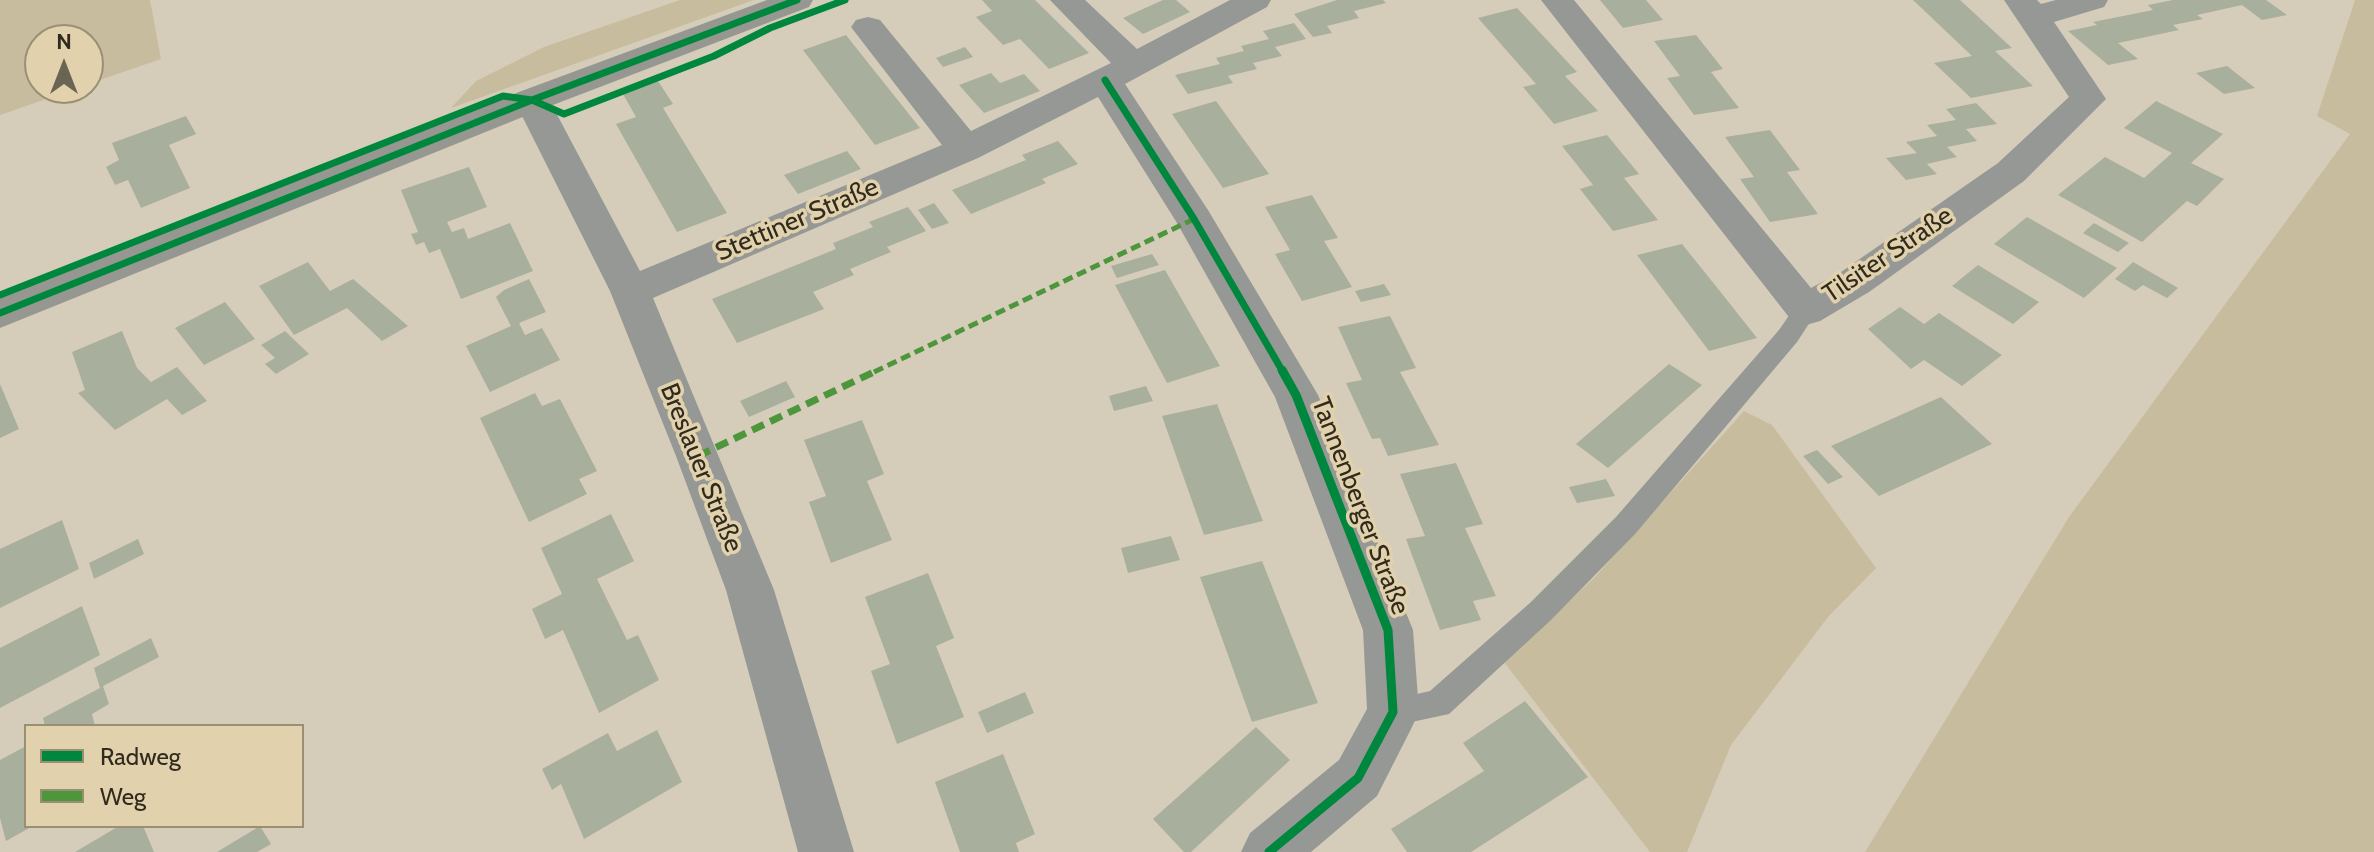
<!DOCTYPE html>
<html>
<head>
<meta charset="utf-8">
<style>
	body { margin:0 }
	#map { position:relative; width:2374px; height:852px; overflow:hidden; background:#d5cdb9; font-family:Cabin,sans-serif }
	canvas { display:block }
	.legend { position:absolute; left:24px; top:724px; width:280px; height:104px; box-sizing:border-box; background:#e1d1ad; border:2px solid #9b8f73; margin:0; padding:10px 14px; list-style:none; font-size:24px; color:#312b1d }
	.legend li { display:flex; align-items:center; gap:16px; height:40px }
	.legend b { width:40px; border:2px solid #9b8f73 }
	.north { position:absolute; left:24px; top:24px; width:80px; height:80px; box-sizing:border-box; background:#e1d1ad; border:2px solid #9b8f73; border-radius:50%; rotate:0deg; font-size:22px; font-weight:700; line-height:32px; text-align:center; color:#312b1d }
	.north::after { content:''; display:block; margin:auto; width:28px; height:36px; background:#6a6454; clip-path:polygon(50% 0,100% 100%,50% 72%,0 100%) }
</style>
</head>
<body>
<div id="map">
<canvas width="2374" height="852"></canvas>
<ul class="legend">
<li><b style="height:10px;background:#00873e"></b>Radweg</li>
<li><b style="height:10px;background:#4e963c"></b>Weg</li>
</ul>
<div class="north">N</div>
</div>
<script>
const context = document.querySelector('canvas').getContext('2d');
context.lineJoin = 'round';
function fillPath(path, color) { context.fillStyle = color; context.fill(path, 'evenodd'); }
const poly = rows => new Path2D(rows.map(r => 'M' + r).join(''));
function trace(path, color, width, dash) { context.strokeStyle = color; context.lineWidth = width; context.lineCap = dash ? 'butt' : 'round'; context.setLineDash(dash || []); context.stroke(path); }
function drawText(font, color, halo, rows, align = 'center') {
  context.font = font + ' Cabin,sans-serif'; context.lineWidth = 7; context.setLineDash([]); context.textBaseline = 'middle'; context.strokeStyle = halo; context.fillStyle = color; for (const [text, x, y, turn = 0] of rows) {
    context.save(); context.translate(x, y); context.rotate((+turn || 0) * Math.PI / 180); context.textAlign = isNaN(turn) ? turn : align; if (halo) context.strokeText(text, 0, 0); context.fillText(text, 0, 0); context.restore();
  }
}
fillPath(poly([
	[0,0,150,0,161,59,88,84,88,40,40,40,40,88,78,88,0,115],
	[680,0,754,0,451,108,476,81,544,47],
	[2355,0,2374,0,2374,852,1865,852,2069,517,2350,134,2317,116],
	[1744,411,1772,425,1876,568,1828,617,1731,745,1687,852,1650,852,1504,662,1594,578]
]), '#c8bc9f');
fillPath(poly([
	[982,0,1035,0,1089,53,1049,69,1020,39,1003,45,976,17,992,11],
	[1163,0,1176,0,1190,12,1143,34,1123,18],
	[1337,0,1383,0,1386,3,1354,11,1359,18,1327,26,1332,33,1313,37,1294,14],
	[1600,0,1646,0,1663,20,1623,28],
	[1913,0,1960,0,2012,48,1995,51,2033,86,1971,98,1934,63,1972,56],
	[2173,0,2266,0,2287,15,2262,20,2242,5,2197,15,2203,19,2173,25,2179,30,2118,43,2138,59,2108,65,2068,31,2097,25,2093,22,2153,10,2148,5],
	[1517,8,1577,72,1565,76,1598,111,1554,124,1523,87,1536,84,1478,18],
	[1294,23,1306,39,1275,47,1282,56,1253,63,1257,69,1228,76,1233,83,1188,94,1175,75,1220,64,1216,58,1244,51,1241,46,1269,39,1263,31],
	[846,35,869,64,920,128,875,145,803,50],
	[1696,35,1723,69,1711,72,1739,108,1694,115,1667,78,1680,76,1654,41],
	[965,47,973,57,943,67,936,58],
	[2227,66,2255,88,2224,94,2196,73],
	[991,73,1000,83,1024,74,1040,91,984,113,959,85],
	[658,81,673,104,663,108,727,213,677,232,616,124,636,117,623,94],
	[1216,101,1242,137,1269,174,1223,188,1172,114],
	[2156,101,2223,134,2191,163,2224,179,2197,206,2187,201,2142,242,2058,195,2105,157,2144,178,2172,153,2124,128],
	[1976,103,1997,124,1966,129,1977,141,1947,147,1957,157,1927,164,1937,174,1906,180,1886,158,1917,153,1906,142,1937,136,1927,125,1956,120,1946,109],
	[186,116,196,134,169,145,190,188,141,208,128,180,115,185,106,167,119,160,112,143],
	[1770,130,1800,170,1787,172,1818,214,1770,222,1740,179,1754,177,1725,137],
	[1607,135,1639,174,1624,178,1658,220,1613,231,1580,189,1593,185,1562,146],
	[1058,141,1078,164,1042,179,1046,183,971,214,952,190,1026,160,1022,155],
	[847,151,861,169,798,194,784,175],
	[469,167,487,207,447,222,452,232,464,228,468,239,510,223,533,271,461,299,440,249,429,253,424,242,416,245,411,234,418,232,401,190],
	[1312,195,1338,238,1324,241,1352,287,1302,301,1275,254,1290,250,1265,207],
	[934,203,949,223,932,229,918,210],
	[908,207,926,231,887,247,891,252,850,269,854,275,813,292,824,309,737,343,712,299,836,249,833,243,873,227,869,222],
	[2027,217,2117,268,2084,298,1994,244],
	[2094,223,2129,243,2118,252,2083,233],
	[1682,244,1719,290,1757,338,1709,351,1637,255],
	[1152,254,1159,265,1117,278,1111,266],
	[308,262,330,291,353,279,408,326,382,341,347,308,294,335,259,286],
	[2133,262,2178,288,2167,298,2143,285,2135,291,2115,279],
	[1978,265,2039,302,2013,324,1952,286],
	[1165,270,1220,366,1167,383,1115,285],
	[529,279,546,312,519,323,525,335,542,328,560,360,490,392,466,346,511,326,496,297,504,290],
	[1384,284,1391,295,1361,302,1355,291],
	[225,302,255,339,204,365,175,328],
	[1900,307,1924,324,1939,313,2002,355,1962,386,1924,360,1911,369,1868,329],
	[1390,316,1416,368,1400,372,1439,445,1388,456,1380,438,1372,439,1346,383,1362,380,1338,327],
	[122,331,137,368,151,382,177,367,207,401,182,415,167,399,115,430,78,393,85,390,72,352],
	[285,331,309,354,276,374,265,364,275,358,261,345],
	[1669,364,1702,385,1608,468,1576,444],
	[786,381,795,397,749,417,740,401],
	[0,384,19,429,0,438],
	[1146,386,1153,401,1114,411,1109,396],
	[535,393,542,406,560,399,597,471,579,479,587,494,529,522,480,418],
	[1941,397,1992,444,1879,496,1831,446],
	[1217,404,1263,521,1204,535,1162,416],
	[862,420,884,474,867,481,892,540,831,563,809,502,826,496,804,440],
	[1817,450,1843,477,1828,484,1803,456],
	[1456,463,1483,524,1465,528,1496,596,1473,601,1481,620,1440,630,1406,539,1425,536,1400,474],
	[1606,479,1615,496,1577,503,1569,487],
	[611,514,634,561,597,579,627,640,638,635,659,680,599,713,563,630,545,639,532,609,562,594,541,548],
	[62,520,79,569,0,608,0,549],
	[1171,536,1180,560,1128,573,1121,548],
	[138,539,144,554,94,579,89,563],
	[1262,561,1318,703,1252,722,1200,577],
	[928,573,954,638,936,646,964,717,897,744,871,671,890,664,865,597],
	[82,606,100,655,0,708,0,648],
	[151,638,159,657,103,686,109,704,92,714,95,726,45,726,43,718,100,688,94,668],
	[1025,692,1034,713,987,733,978,712],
	[1525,701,1588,777,1471,852,1407,852,1391,829,1484,771,1463,743],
	[1256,727,1290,760,1191,852,1184,852,1153,819],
	[657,730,682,782,584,839,561,784,552,790,542,769,608,733,617,751],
	[26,746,26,826,33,826,6,841,0,818,0,760],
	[1003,754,1035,834,1016,843,1019,852,960,852,935,782],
	[119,826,143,826,154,852,75,852],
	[260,826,271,844,257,852,217,852]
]), '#a9af9d');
fillPath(poly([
	[1806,301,1815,304,1818,310,1797,342,1636,533,1551,620,1449,714,1393,726,1382,722,1378,712,1382,702,1430,691,1531,602,1616,517,1779,330,1797,304,1806,301]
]), '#959894');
fillPath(poly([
	[1050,0,1085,0,1137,49,1230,0,1271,0,1267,7,1125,84,1208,210,1318,395,1413,630,1419,712,1411,729,1377,796,1311,852,1241,852,1250,833,1339,760,1367,709,1363,630,1275,397,1177,223,1098,97,978,158,653,298,774,590,854,852,798,852,726,590,676,456,610,291,514,100,519,92,532,89,545,92,640,271,942,145,851,27,856,20,868,17,880,20,971,131,1111,63,1050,0],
	[1541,0,1574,0,1811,288,1841,272,1998,163,2069,97,2004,0,2037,0,2041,4,2056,0,2108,0,2104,7,2054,22,2106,99,2024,181,1869,292,1820,321,1806,325,1792,321,1541,0]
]), '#959894');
fillPath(poly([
	[767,0,813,0,809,7,545,108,0,328,0,297,519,92,767,0]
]), '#959790');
trace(poly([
	[874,372,1194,219]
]), '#4e963c', 5, [10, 5]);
trace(poly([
	[698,456,878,370]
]), '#4e963c', 7, [13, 7]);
trace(poly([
	[1105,80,1194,219,1283,372],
	[0,295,503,96,532,100,564,114,714,56,770,28,845,0],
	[0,313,532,100,797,0]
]), '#00873e', 7);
trace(poly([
	[1269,852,1358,778,1393,712,1388,630,1296,395,1282,370]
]), '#00873e', 9);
drawText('26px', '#312b1d', '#e1d1ad', [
	["Stettiner Straße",797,220,-23],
	["Tilsiter Straße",1888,255,-34],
	["Breslauer Straße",701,468,68],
	["Tannenberger Straße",1360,506,69]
]);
</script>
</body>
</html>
